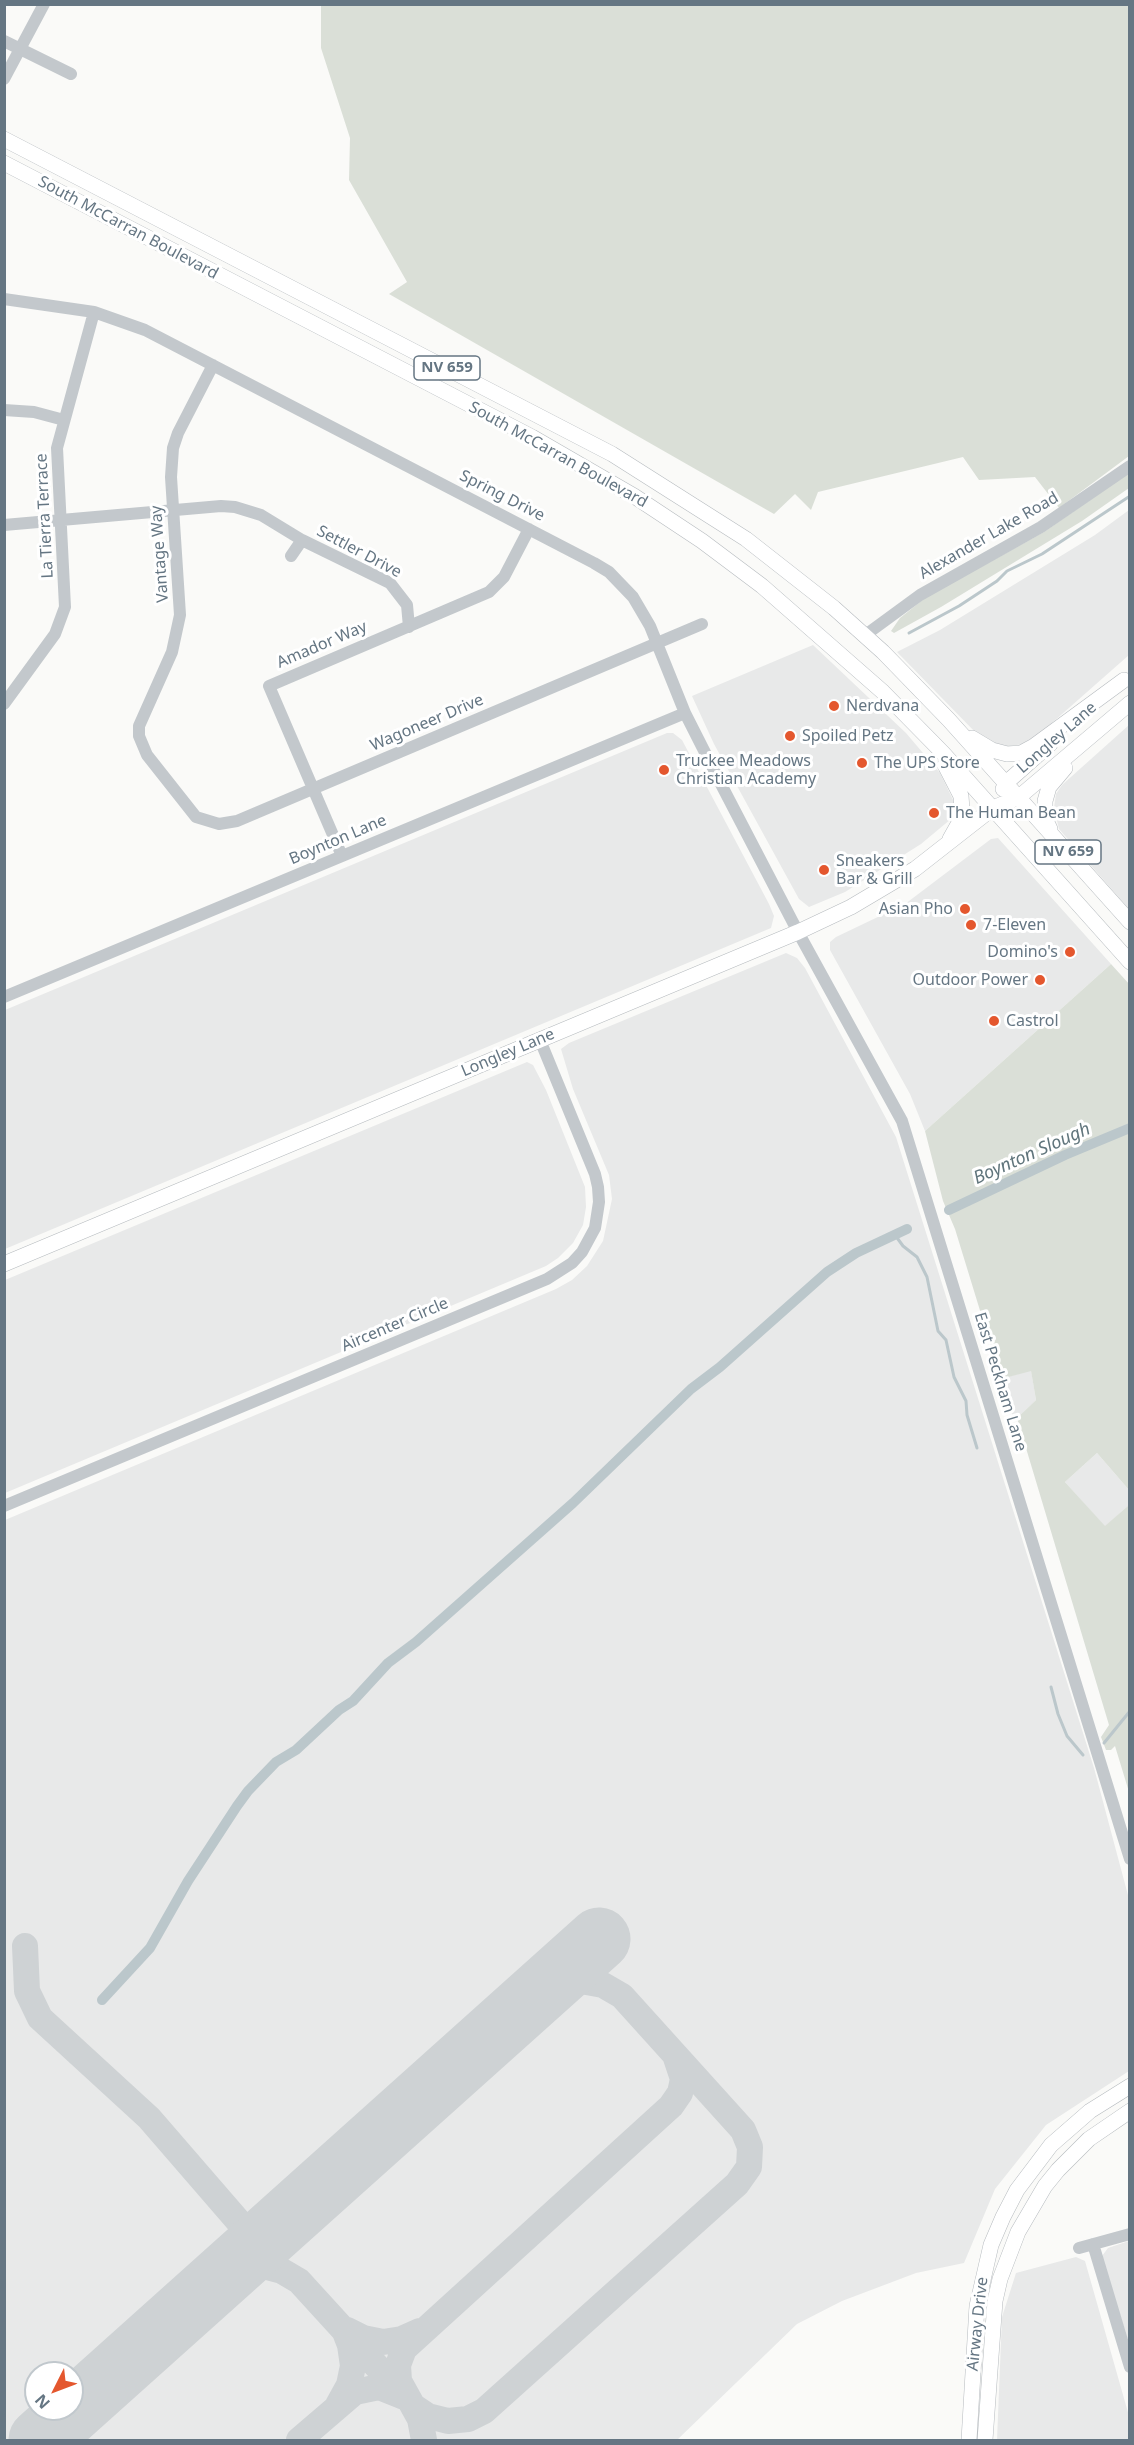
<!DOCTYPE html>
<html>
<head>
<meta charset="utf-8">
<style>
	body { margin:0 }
	#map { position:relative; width:1134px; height:2445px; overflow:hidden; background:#fafaf8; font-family:"Noto Sans",sans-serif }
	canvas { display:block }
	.frame { position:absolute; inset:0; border:6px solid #657683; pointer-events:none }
	.north { position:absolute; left:24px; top:2361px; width:60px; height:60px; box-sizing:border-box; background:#fff; border:2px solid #c1c8cd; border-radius:50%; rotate:228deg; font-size:16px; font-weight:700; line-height:24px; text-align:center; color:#657683 }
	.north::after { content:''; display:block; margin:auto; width:21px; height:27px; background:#e4572e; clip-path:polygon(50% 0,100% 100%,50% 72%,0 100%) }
</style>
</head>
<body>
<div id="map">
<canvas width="1134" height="2445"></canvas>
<div class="frame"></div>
<div class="north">N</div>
</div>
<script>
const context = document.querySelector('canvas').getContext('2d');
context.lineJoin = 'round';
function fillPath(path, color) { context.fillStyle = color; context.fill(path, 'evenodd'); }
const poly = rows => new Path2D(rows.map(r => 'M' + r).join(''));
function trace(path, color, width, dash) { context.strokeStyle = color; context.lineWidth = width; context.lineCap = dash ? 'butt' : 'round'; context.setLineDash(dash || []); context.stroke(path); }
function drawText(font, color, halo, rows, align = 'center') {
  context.font = font + ' "Noto Sans",sans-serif'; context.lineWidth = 6; context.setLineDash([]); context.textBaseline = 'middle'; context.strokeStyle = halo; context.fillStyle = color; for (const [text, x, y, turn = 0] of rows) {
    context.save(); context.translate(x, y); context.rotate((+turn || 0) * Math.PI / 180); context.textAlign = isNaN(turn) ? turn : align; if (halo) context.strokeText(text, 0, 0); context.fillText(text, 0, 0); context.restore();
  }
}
fillPath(poly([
	[1129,510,1129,655,1036,737,1024,744,1002,747,977,734,897,652,940,630,1095,535],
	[813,645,906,733,940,773,955,804,951,819,921,844,845,892,809,907,799,899,714,744,692,696],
	[1129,725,1129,909,1059,829,1054,808,1056,794,1062,785],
	[667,733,673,733,682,740,769,904,774,916,771,928,5,1249,5,1010],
	[998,838,1111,964,925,1131,910,1094,830,950,830,942,836,937,905,904,991,839],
	[786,953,797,958,805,968,896,1137,1094,1768,1129,1899,1129,2071,1046,2125,995,2189,964,2263,916,2273,842,2301,797,2324,677,2440,5,2440,5,1520,556,1289,572,1280,587,1266,603,1241,612,1199,609,1175,573,1089,561,1049,569,1043],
	[36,2373,72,2373,72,2409,36,2409],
	[527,1062,533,1065,546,1090,585,1187,586,1207,583,1225,573,1243,558,1258,546,1266,5,1493,5,1280],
	[1031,1370,1036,1400,1014,1421,1001,1379],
	[1097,1453,1129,1490,1129,1505,1105,1527,1065,1482],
	[1129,2241,1129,2344,1102,2256,1108,2248],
	[1076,2257,1085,2261,1129,2416,1129,2440,997,2440,1002,2317,1016,2273]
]), '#e8e9e9');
fillPath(poly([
	[321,5,1129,5,1129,456,1059,508,1035,477,979,480,963,457,818,492,811,510,795,494,774,514,389,294,407,282,349,180,350,138,321,48],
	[1129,473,1129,488,1082,521,941,607,894,633,891,631,900,618,925,598,1044,532],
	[1111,964,1130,985,1129,1490,1097,1453,1065,1482,1105,1526,1129,1505,1129,1792,1115,1746,1111,1750,1106,1750,1101,1737,1109,1725,1017,1418,1036,1400,1031,1371,1001,1379,955,1229,943,1201,925,1131]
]), '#dadfd7');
trace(poly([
	[909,633,959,606,997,581,1007,571,1042,554,1130,496],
	[895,1235,903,1246,917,1257,927,1277,938,1331,946,1340,954,1377,966,1401,967,1415,977,1448],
	[1051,1687,1058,1714,1067,1736,1083,1755],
	[1104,1743,1130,1711]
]), '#bbc7cb', 3);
trace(poly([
	[949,1210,1065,1155,1130,1128],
	[102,2000,150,1948,188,1881,237,1806,248,1791,276,1762,296,1750,339,1710,353,1701,388,1663,416,1642,573,1503,691,1389,720,1367,827,1272,856,1253,907,1229]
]), '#bbc7cb', 10);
trace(poly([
	[25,1946,27,1991,40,2018,149,2118,258,2244],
	[228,2270,247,2266,263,2266,282,2271,299,2281,403,2395],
	[347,2330,363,2338,383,2342,402,2339,420,2331],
	[338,2405,349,2385,353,2366,350,2345,345,2332],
	[413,2406,428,2416,448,2421,468,2419,484,2411,737,2184,749,2167,750,2147,743,2130,622,1996,603,1985,581,1981,560,1984,536,1996],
	[299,2440,355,2392,379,2387,404,2397],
	[424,2440,420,2419,399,2381,398,2365,404,2349,671,2106,680,2093,683,2079,675,2055]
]), '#ced2d4', 26);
trace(poly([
	[40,2440,599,1939]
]), '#ced2d4', 63);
const major = poly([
	[4,139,612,454,746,539,834,608,883,652,949,720,1130,922],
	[4,163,532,437,634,496,702,541,762,586,883,692,943,753,1130,962],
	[972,738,992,750,1007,754,1021,753,1034,746,1124,680],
	[945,765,961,796,962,809,959,823,950,839],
	[1003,789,1006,783,1050,744],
	[1050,829,1045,818,1045,801,1049,787,1065,768],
	[4,1264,798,932,851,907,915,869,993,808,1019,797,1130,703],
	[969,2440,977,2306,991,2245,1003,2217,1017,2190,1051,2145,1090,2111,1130,2086],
	[985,2440,995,2301,1000,2279,1018,2232,1045,2186,1058,2170,1089,2139,1130,2111]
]);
trace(major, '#b5babe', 16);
trace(poly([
	[4,41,71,74],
	[4,79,44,4],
	[4,299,94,312,145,330,594,563,609,572,633,597,650,626,685,713,723,788,798,932,902,1121,1130,1859],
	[213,365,178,433,173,448,171,477,180,615,172,652,139,726,139,736,147,755,196,817,219,824,237,821,702,624],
	[4,410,34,412,64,420],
	[4,525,221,506,235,507,261,515,302,540],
	[291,556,302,540,390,583,407,605,409,627],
	[864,636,920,595,1041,527,1130,466],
	[4,704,55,634,65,607,57,448,94,312],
	[342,856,269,686,489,592,504,577,529,529],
	[4,997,685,713],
	[4,1506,547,1279,572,1263,582,1252,595,1228,599,1202,598,1187,595,1174,540,1040],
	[1093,2244,1130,2367],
	[1079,2248,1130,2234]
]), '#c3c8cc', 12);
trace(major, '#fff', 15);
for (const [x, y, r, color] of [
	[834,706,6,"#e4572e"],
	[790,736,6,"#e4572e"],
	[862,763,6,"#e4572e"],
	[664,770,6,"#e4572e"],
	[934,813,6,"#e4572e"],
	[824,870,6,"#e4572e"],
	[965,909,6,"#e4572e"],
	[971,925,6,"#e4572e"],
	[1070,952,6,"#e4572e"],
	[1040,980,6,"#e4572e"],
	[994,1021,6,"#e4572e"]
]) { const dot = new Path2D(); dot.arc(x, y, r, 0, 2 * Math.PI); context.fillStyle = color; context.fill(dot); trace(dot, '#fff', 2); }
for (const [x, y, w] of [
	[447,368,66],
	[1068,852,66]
]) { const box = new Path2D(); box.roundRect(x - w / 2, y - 12, w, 24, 4.5); context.fillStyle = '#fff'; context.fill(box); trace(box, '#657683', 1.5); }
drawText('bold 15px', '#657683', null, [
	["NV 659",447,368],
	["NV 659",1068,852]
]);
drawText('16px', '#657683', '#fff', [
	["South McCarran Boulevard",128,228,28],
	["South McCarran Boulevard",558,455,29],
	["Spring Drive",502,496,27],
	["La Tierra Terrace",45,516,-93],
	["Alexander Lake Road",989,536,-30],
	["Settler Drive",359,552,28],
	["Vantage Way",160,554,-94],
	["Amador Way",322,645,-23],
	["Wagoneer Drive",427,723,-23],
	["Longley Lane",1057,738,-41],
	["Boynton Lane",338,840,-23],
	["Longley Lane",508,1053,-23],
	["Aircenter Circle",395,1325,-23],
	["East Peckham Lane",1000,1382,73],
	["Airway Drive",978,2324,-84]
]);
drawText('16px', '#657683', '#fff', [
	["Nerdvana",846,706],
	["Spoiled Petz",802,736],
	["Truckee Meadows",676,761],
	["Christian Academy",676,779],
	["The UPS Store",874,763],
	["The Human Bean",946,813],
	["Sneakers",836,861],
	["Bar & Grill",836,879],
	["Asian Pho",953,909,"right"],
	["7-Eleven",983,925],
	["Domino's",1058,952,"right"],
	["Outdoor Power",1028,980,"right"],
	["Castrol",1006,1021]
], 'left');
drawText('italic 18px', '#60757c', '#fff', [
	["Boynton Slough",1032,1154,-24]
]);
</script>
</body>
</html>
